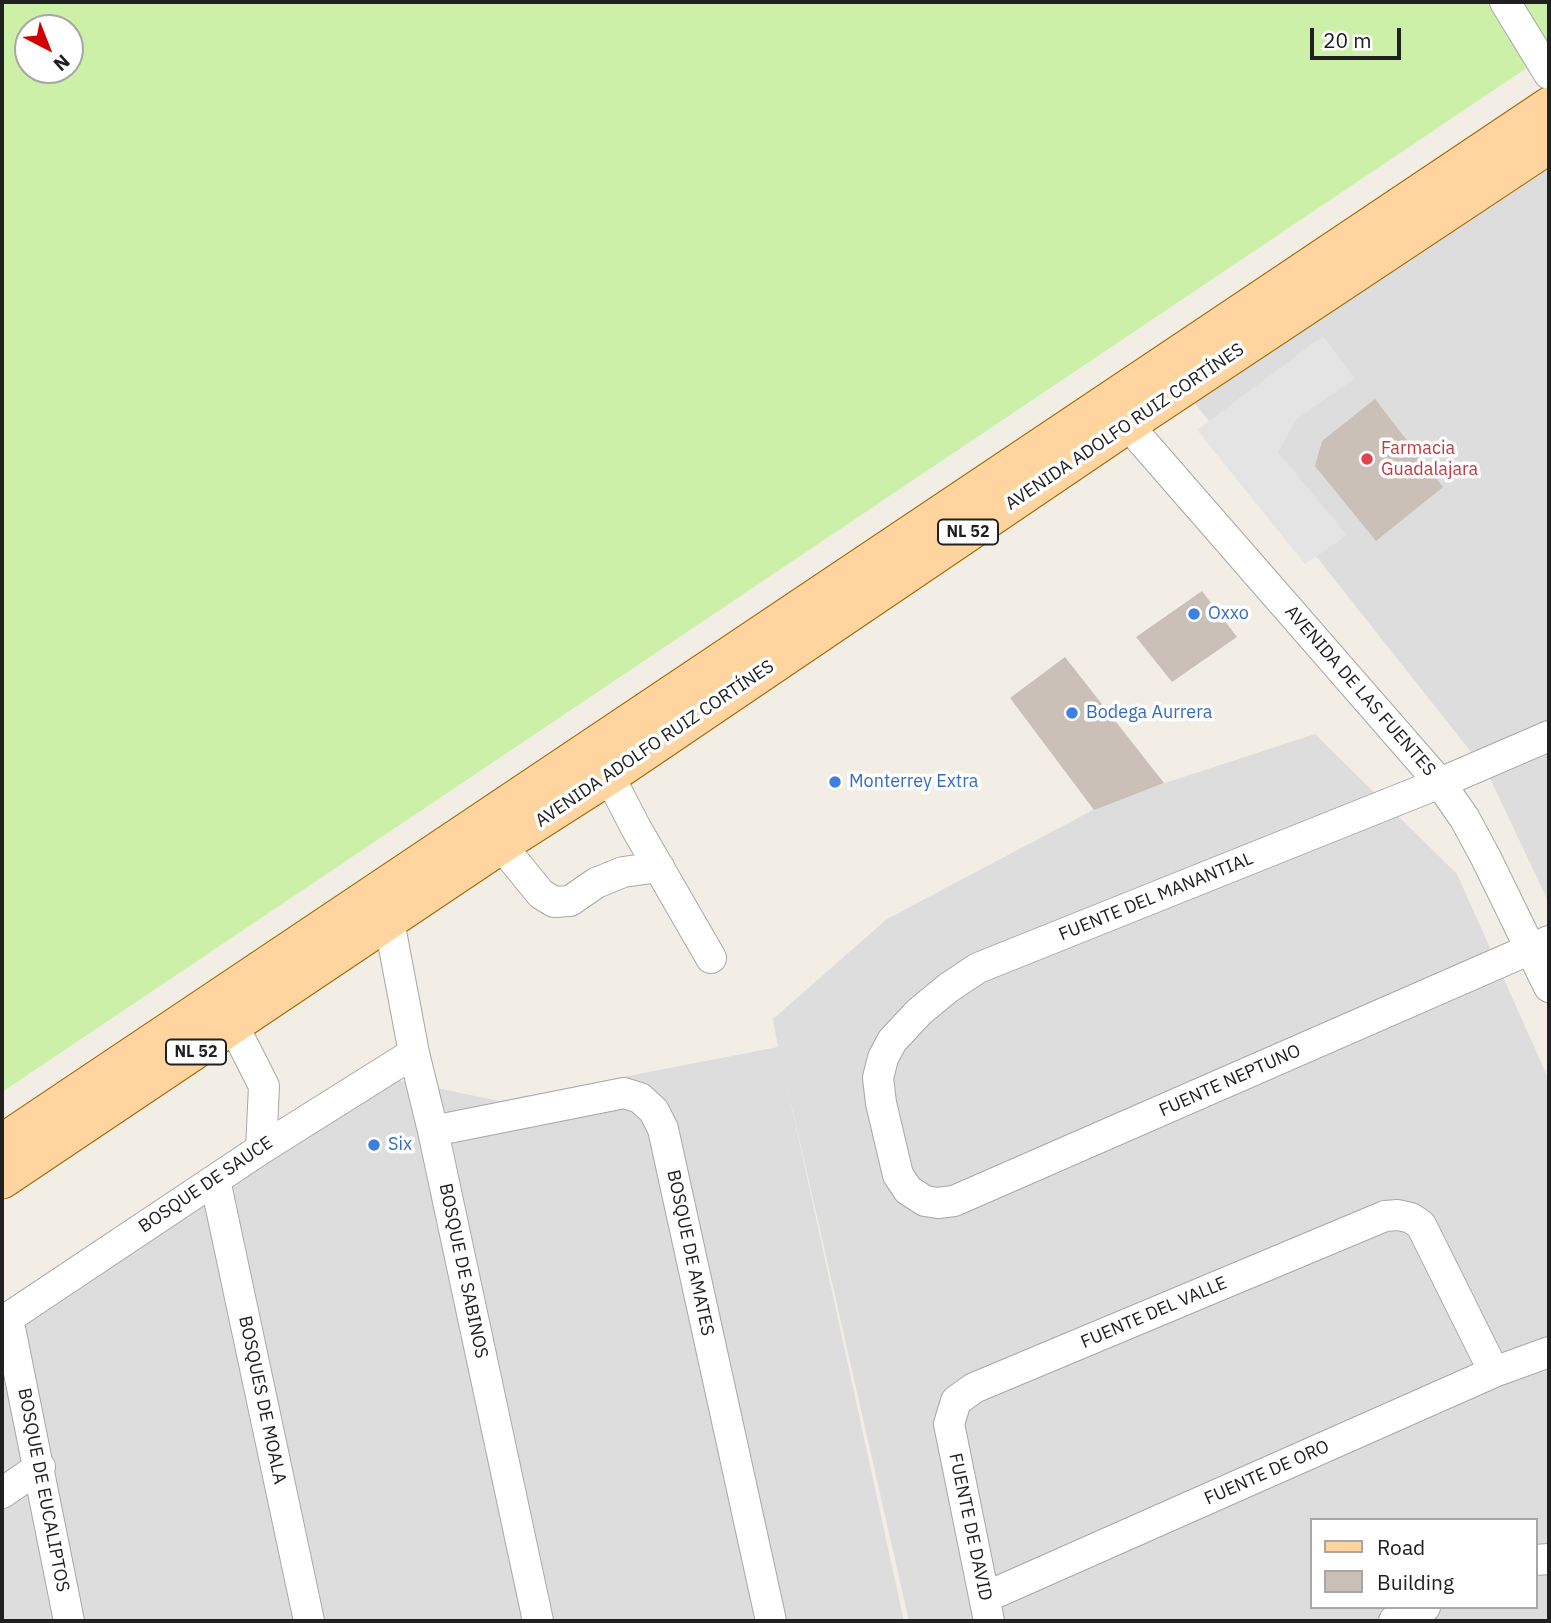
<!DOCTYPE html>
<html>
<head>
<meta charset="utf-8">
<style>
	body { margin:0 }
	#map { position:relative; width:1551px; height:1623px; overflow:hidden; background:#f2eee6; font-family:"IBM Plex Sans",sans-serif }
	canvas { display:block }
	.frame { position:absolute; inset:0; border:4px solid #202020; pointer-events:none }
	.legend { position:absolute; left:1310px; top:1518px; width:228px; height:91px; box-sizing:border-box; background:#fff; border:2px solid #a6a6a6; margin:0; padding:9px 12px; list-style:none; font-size:21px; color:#202020 }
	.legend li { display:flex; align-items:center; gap:14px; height:35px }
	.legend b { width:35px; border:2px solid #a6a6a6 }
	.north { position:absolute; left:14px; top:14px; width:70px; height:70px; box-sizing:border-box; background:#fff; border:2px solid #a6a6a6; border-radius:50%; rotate:138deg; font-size:19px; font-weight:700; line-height:28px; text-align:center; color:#202020 }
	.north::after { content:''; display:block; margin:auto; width:24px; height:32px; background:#d10001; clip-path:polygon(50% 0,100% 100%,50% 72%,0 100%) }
	.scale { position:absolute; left:1310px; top:28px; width:91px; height:32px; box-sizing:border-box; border:4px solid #202020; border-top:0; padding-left:9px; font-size:21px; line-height:24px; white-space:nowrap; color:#202020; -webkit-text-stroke:5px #fff; paint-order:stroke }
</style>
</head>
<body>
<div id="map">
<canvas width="1551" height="1623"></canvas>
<div class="frame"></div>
<ul class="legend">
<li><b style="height:9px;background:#ffd49e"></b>Road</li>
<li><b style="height:19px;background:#cac0b8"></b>Building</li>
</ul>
<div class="north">N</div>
<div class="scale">20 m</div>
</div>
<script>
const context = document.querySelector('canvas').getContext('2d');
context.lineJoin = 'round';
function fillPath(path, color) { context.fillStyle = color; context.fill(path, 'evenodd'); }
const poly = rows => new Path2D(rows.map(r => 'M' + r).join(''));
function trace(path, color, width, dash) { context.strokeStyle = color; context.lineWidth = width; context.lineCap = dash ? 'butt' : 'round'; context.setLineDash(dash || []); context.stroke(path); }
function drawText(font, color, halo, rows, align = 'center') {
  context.font = font + ' "IBM Plex Sans",sans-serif'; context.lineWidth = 7; context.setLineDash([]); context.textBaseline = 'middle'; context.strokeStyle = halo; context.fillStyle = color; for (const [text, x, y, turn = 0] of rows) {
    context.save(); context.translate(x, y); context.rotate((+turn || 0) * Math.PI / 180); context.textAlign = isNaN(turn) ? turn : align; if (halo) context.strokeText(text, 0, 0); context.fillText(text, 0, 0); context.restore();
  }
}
fillPath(poly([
	[1549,169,1549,903,1487,772,1193,401],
	[1315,734,1457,874,1549,1080,1549,1621,909,1621,785,1076,904,1621,2,1621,2,1331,375,1075,499,1101,778,1047,773,1019,887,919,1110,801],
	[1311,1520,1535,1520,1535,1607,1311,1607]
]), '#dedddd');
fillPath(poly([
	[2,2,1549,2,1549,53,2,1092],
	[28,28,70,28,70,70,28,70]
]), '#ccf0a7');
fillPath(poly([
	[1323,336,1355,378,1296,420,1278,452,1347,535,1305,564,1197,430]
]), '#e4e4e4');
fillPath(poly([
	[1375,399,1443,487,1376,541,1315,466,1322,441],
	[1202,591,1237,637,1172,682,1136,637],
	[1065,657,1164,783,1094,810,1010,698]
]), '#cac0b8');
const minor = poly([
	[1505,2,1549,74],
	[1114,409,1440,783,1465,819,1486,858,1549,987],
	[1549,736,1440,783,978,968,948,988,919,1012,892,1041,883,1058,878,1078,881,1103,898,1175,908,1190,925,1201,938,1203,954,1201,1549,941],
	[609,776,636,828,711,958],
	[501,845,541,894,554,902,570,901,596,883,623,872,659,867],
	[380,905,385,910,389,921,414,1053,433,1131,538,1621],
	[231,1005,229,1017,264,1086,261,1149],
	[433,1131,624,1093,640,1098,654,1111,663,1129,771,1621],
	[215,1180,309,1621],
	[8,1318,69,1621],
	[2,1322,261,1149,414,1053],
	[2,1493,40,1467],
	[1535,1560,1549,1559],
	[986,1597,1494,1372,1549,1352],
	[989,1621,949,1424,956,1401,974,1388,1385,1216,1398,1215,1411,1218,1421,1225,1494,1372],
	[1394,1621,1425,1607]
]);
const major = poly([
	[2,1143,1549,106],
	[2,1180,501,845,609,776,1127,425,1549,145]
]);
trace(minor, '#a7a7a7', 32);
trace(major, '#9d6800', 39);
trace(minor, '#fff', 30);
trace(major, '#ffd49e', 37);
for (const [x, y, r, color] of [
	[1367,459,7,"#e0444e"],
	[1194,614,7,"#3f7fe0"],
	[1072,713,7,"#3f7fe0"],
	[835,782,7,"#3f7fe0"],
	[374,1145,7,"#3f7fe0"]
]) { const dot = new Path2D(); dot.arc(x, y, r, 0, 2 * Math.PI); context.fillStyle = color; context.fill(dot); trace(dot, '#fff', 2.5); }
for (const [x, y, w] of [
	[968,532,60],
	[196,1052,60]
]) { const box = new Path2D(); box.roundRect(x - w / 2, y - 12.5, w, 25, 5); context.fillStyle = '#fff'; context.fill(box); trace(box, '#202020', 2); }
drawText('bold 16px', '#202020', null, [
	["NL 52",968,532],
	["NL 52",196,1052]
]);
drawText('18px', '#202020', '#fff', [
	["AVENIDA ADOLFO RUIZ CORTÍNES",1125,427,-34],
	["AVENIDA DE LAS FUENTES",1360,691,49],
	["AVENIDA ADOLFO RUIZ CORTÍNES",655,744,-34],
	["FUENTE DEL MANANTIAL",1156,897,-22],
	["FUENTE NEPTUNO",1230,1081,-24],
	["BOSQUE DE SAUCE",206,1185,-34],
	["BOSQUE DE AMATES",690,1253,78],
	["BOSQUE DE SABINOS",463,1271,78],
	["FUENTE DEL VALLE",1154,1313,-23],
	["BOSQUES DE MOALA",262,1400,78],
	["FUENTE DE ORO",1267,1473,-24],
	["BOSQUE DE EUCALIPTOS",43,1490,79],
	["FUENTE DE DAVID",970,1527,78]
]);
drawText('18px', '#be3a42', '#fff', [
	["Farmacia",1381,449],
	["Guadalajara",1381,470]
], 'left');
drawText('18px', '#366cbe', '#fff', [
	["Oxxo",1208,614],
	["Bodega Aurrera",1086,713],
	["Monterrey Extra",849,782],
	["Six",388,1145]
], 'left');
</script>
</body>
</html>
